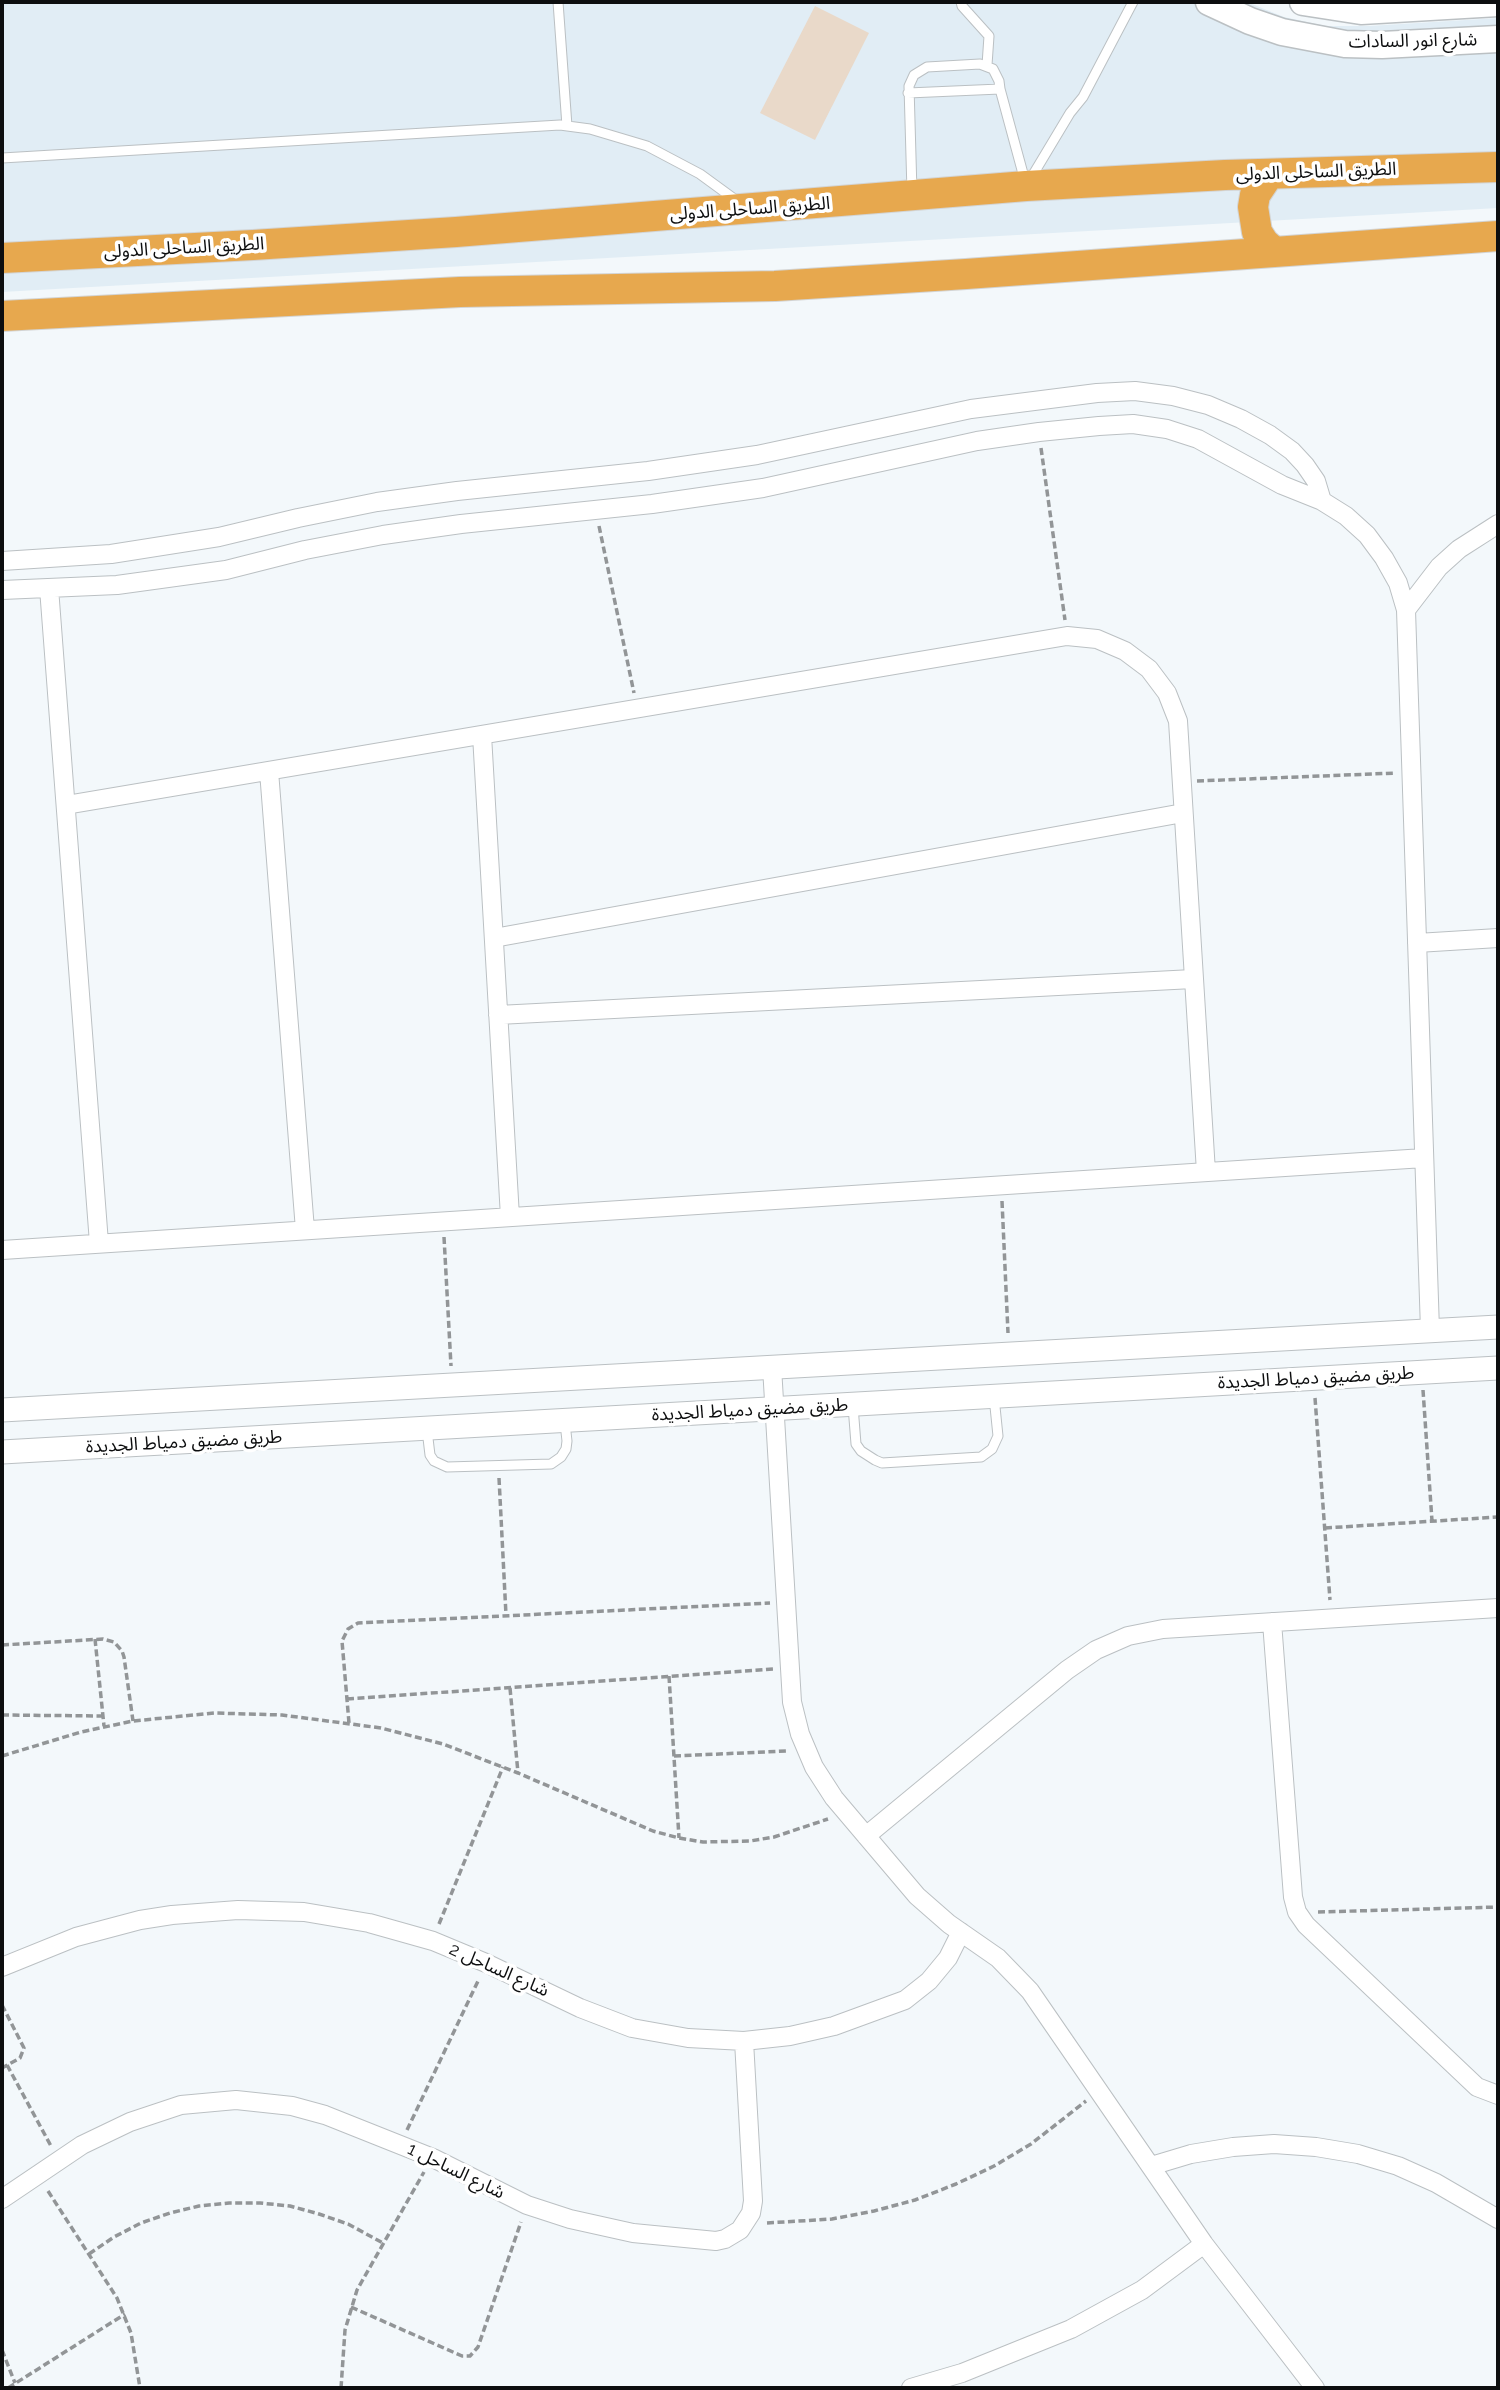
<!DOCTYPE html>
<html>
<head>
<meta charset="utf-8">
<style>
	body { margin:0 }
	#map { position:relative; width:1500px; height:2390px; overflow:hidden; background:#f3f8fb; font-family:Raleway,sans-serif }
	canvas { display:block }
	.frame { position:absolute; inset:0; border:4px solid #0d0e0f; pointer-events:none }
</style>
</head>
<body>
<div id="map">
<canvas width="1500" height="2390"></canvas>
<div class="frame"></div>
</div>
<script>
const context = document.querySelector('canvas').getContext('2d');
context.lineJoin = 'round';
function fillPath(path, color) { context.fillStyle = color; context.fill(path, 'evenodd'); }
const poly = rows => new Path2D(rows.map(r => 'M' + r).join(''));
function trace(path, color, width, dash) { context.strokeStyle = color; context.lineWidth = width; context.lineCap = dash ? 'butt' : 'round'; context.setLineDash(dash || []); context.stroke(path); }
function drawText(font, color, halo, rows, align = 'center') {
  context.font = font + ' Raleway,"Noto Sans Arabic",sans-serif'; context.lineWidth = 7; context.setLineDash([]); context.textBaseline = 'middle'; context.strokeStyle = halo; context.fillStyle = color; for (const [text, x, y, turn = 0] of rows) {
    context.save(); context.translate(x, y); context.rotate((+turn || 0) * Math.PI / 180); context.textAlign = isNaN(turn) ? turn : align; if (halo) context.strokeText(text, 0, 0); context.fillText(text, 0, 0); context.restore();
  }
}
fillPath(poly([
	[2,2,1247,2,1284,17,1326,26,1369,26,1498,18,1498,208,2,292]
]), '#e1edf5');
fillPath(poly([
	[815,6,869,33,815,140,760,113]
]), '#e9d9c9');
const service = poly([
	[558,2,567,126],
	[961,2,962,6,989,36,987,65],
	[908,93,1000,89],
	[2,158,560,125,590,129,647,146,700,174,737,201],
	[1031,178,1070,113,1083,97,1133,2],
	[912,192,909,86,914,75,927,67,980,64,993,69,999,81,1000,89,1025,181],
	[853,1406,856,1444,861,1451,875,1460,882,1463,981,1457,992,1449,998,1436,994,1397],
	[427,1430,430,1455,434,1461,447,1467,551,1464,561,1457,566,1449,567,1441,565,1423]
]);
const minor = poly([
	[2,561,111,554,219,537,298,518,377,502,457,491,648,471,757,455,971,409,1097,393,1135,391,1173,396,1208,405,1241,419,1270,435,1292,451,1305,465,1316,481,1322,501],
	[49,588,99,1243],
	[2,590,117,585,226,570,305,550,383,535,461,524,652,504,763,488,977,441,1039,432,1099,426,1133,424,1167,429,1198,439,1282,485,1322,501,1346,516,1367,535,1384,558,1398,583,1406,610,1430,1330],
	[1406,610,1439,567,1459,549,1498,524],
	[482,735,510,1217],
	[269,771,305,1230],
	[66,805,1067,636,1097,639,1125,651,1149,669,1167,693,1178,721,1206,1172],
	[494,938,1183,813],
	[1417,943,1498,938],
	[498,1015,1193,979],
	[2,1250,1424,1158],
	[772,1367,792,1702,800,1734,814,1767,834,1798,917,1896,949,1924,998,1958,1030,1991,1204,2244,1315,2388],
	[1272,1622,1293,1897,1297,1912,1306,1925,1477,2087,1498,2095],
	[866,1836,1067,1670,1096,1650,1128,1636,1163,1629,1498,1608],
	[2,1967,76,1937,140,1920,172,1915,238,1910,304,1912,369,1923,433,1941,486,1963,580,2008,632,2028,688,2038,744,2041,790,2036,834,2026,905,2000,929,1981,948,1958,961,1932],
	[1151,2166,1191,2154,1233,2147,1274,2144,1316,2147,1358,2154,1398,2166,1436,2183,1498,2219],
	[2,2199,82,2145,130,2122,181,2105,236,2100,292,2106,325,2115,433,2158,527,2205,570,2219,633,2233,716,2241,725,2239,740,2230,751,2213,753,2201,744,2041],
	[911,2388,962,2373,1071,2329,1142,2290,1204,2244]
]);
const tertiary = poly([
	[2,1410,1498,1327],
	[2,1452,1498,1368]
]);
const secondary = poly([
	[1209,2,1250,21,1282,32,1345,44,1382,45,1498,39],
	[1303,2,1361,11,1498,3]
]);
const trunk = poly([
	[1269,174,1255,195,1253,207,1257,232,1264,243,1274,252],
	[2,258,253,245,456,232,1026,186,1225,175,1498,167],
	[2,316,460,292,775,286,966,274,1498,236]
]);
trace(service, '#bbc0c3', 11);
trace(minor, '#bbc0c3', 20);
trace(tertiary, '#bbc0c3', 25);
trace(secondary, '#bbc0c3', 29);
trace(trunk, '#d3d4d4', 32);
trace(poly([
	[1041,448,1065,620],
	[599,526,634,693],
	[1197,781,1396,773],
	[1002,1201,1008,1333],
	[444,1237,451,1366],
	[1423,1390,1432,1521],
	[1315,1398,1330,1600],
	[499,1478,506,1615],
	[1325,1528,1498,1517],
	[95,1639,104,1726],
	[2,1645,103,1639,114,1642,122,1651,124,1657,133,1721],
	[669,1676,679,1838],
	[510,1688,518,1773],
	[347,1699,774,1669],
	[2,1715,103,1716],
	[349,1723,342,1641,348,1629,358,1623,770,1603],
	[2,1756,81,1732,133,1721,214,1713,282,1715,381,1728,443,1744,518,1773,653,1831,679,1838,703,1842,750,1841,774,1837,828,1819],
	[674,1756,787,1751],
	[1318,1912,1498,1907],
	[439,1924,503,1767],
	[2,2005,24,2048,20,2058,2,2068],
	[7,2065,51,2146],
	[407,2130,479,1979],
	[48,2191,117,2298,131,2333,140,2388],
	[767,2223,832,2219,874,2211,915,2200,956,2184,994,2166,1031,2144,1086,2101],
	[89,2254,114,2237,141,2223,170,2213,199,2206,229,2203,260,2203,290,2206,319,2214,348,2224,383,2243],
	[351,2307,462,2356,470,2356,478,2347,521,2222],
	[2,2350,15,2383],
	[8,2388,125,2314],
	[341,2388,345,2330,357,2290,424,2172]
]), '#929597', 3.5, [7, 3.5]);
trace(service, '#fff', 9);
trace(minor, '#fff', 18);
trace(tertiary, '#fff', 23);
trace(secondary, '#fff', 26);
trace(trunk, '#e7a84e', 30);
drawText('18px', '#0d0e0f', '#fff', [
	["شارع انور السادات",1413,41,-1],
	["الطريق الساحلى الدولى",1316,172,-2],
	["الطريق الساحلى الدولى",750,209,-4],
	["الطريق الساحلى الدولى",184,248,-3],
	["طريق مضيق دمياط الجديدة",1316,1378,-3],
	["طريق مضيق دمياط الجديدة",750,1410,-3],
	["طريق مضيق دمياط الجديدة",184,1442,-3],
	["شارع الساحل 2",499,1970,24],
	["شارع الساحل 1",456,2171,26]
]);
</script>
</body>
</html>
